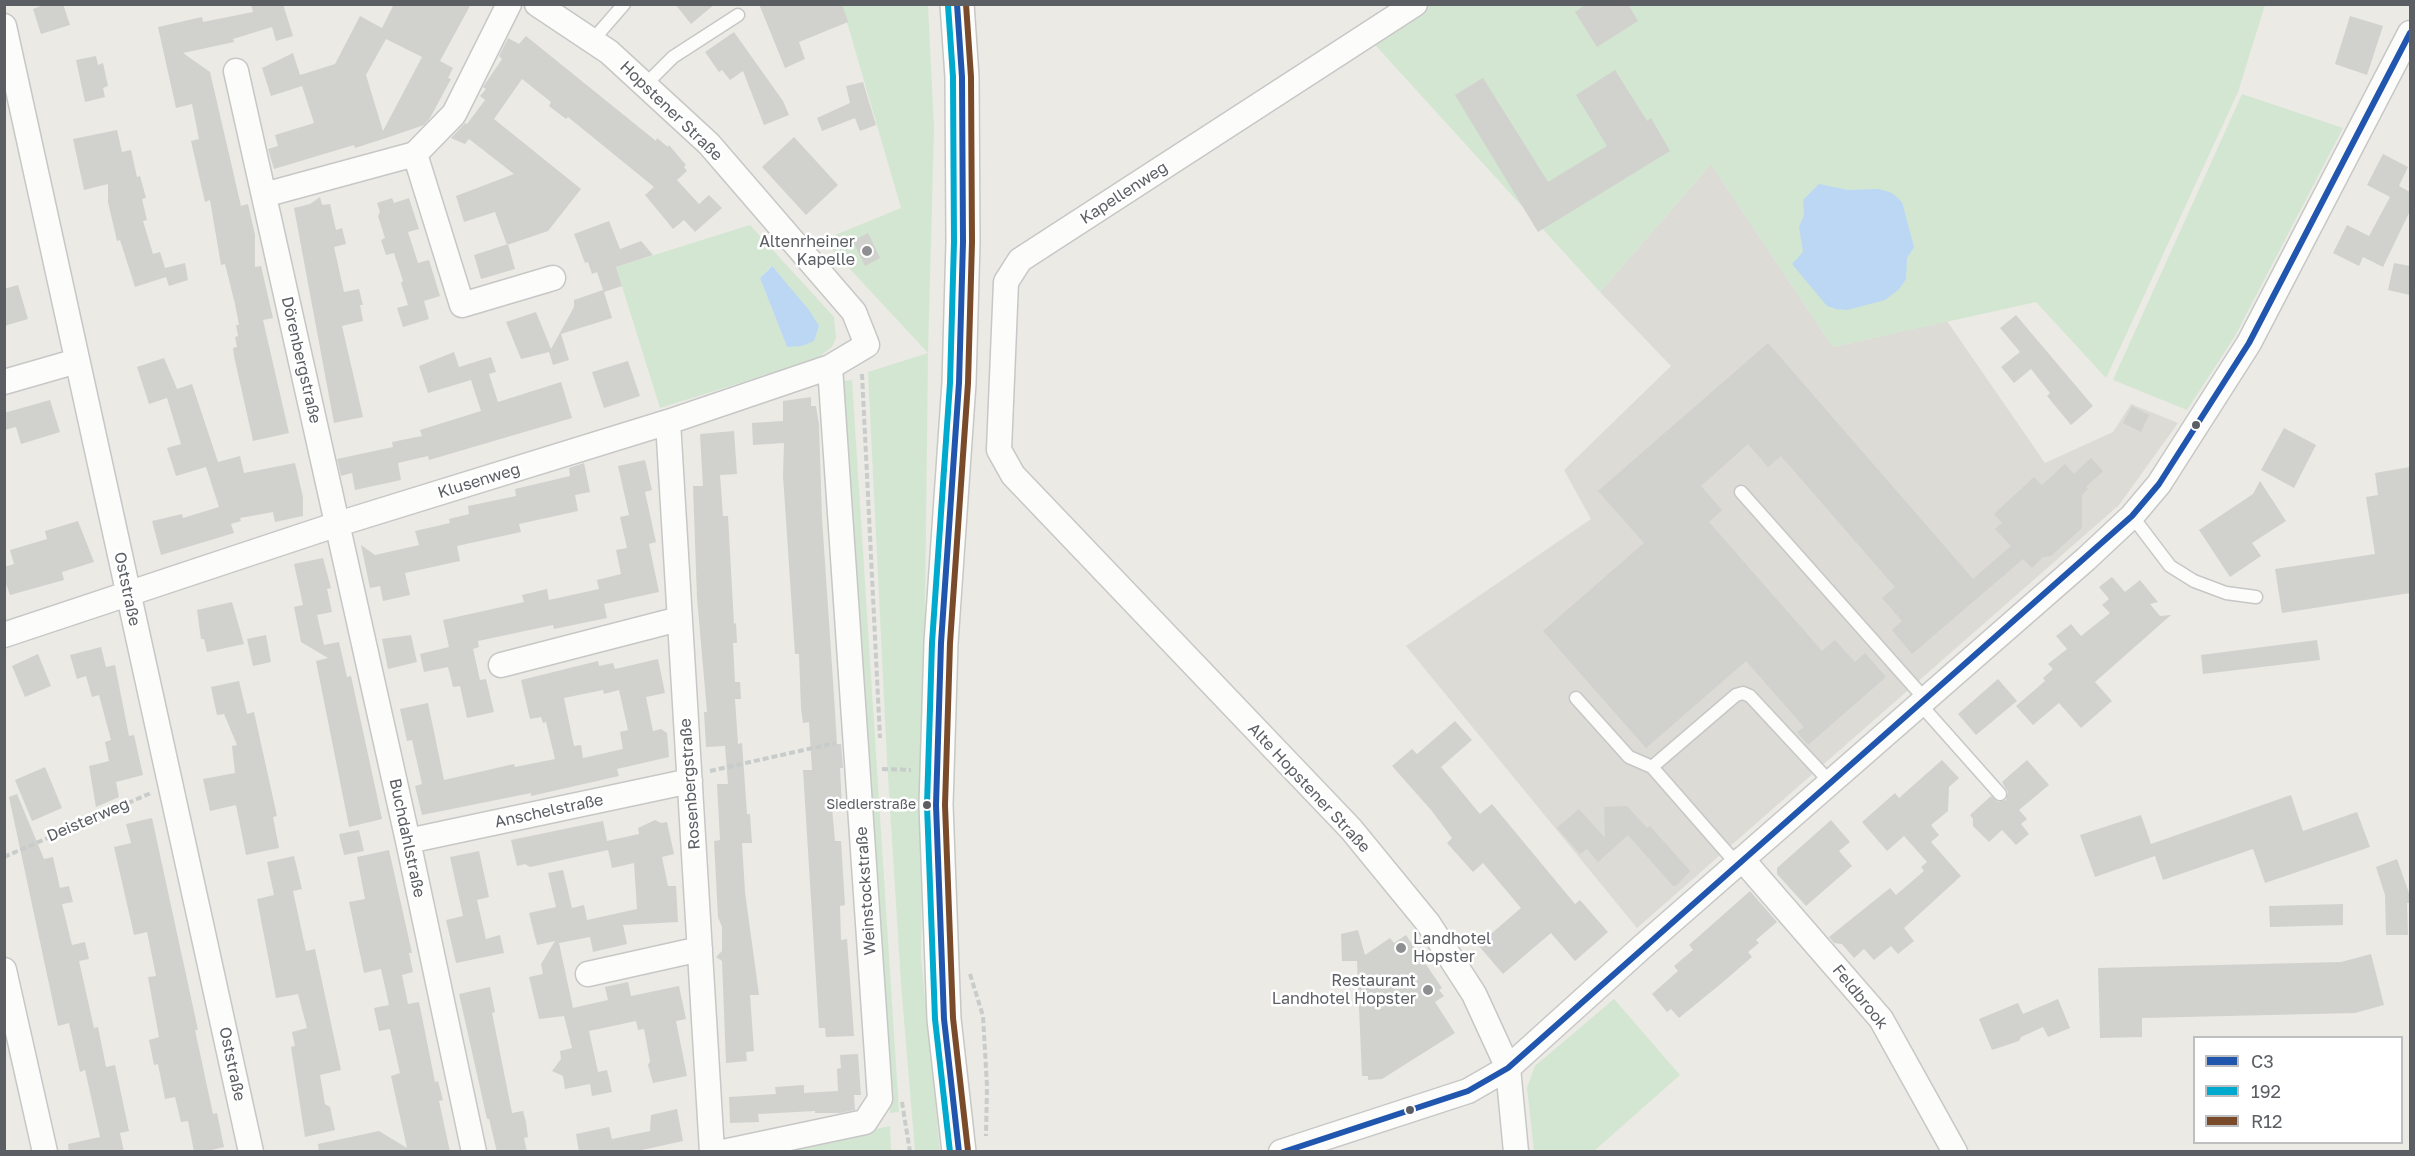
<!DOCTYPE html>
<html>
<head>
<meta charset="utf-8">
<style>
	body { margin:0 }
	#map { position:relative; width:2415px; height:1156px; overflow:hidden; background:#ebeae5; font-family:"Golos Text",sans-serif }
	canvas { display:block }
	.frame { position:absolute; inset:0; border:6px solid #5b5e63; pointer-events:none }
	.legend { position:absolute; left:2193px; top:1036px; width:210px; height:108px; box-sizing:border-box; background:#fff; border:2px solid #bdbfc1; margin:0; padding:8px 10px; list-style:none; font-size:18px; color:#5b5e63 }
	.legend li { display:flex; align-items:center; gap:12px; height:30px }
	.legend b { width:30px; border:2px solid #bdbfc1 }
</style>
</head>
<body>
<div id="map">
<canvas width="2415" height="1156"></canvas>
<div class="frame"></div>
<ul class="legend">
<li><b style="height:8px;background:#2056ae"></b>C3</li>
<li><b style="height:8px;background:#00a9ce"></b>192</li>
<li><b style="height:8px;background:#7a4b2a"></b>R12</li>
</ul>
</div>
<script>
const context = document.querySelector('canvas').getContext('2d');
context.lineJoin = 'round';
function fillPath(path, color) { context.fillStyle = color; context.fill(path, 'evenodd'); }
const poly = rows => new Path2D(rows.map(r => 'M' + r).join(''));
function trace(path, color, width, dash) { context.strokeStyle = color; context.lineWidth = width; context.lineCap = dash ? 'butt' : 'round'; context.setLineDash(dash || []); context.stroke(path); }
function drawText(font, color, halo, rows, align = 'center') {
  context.font = font + ' "Golos Text",sans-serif'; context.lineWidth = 5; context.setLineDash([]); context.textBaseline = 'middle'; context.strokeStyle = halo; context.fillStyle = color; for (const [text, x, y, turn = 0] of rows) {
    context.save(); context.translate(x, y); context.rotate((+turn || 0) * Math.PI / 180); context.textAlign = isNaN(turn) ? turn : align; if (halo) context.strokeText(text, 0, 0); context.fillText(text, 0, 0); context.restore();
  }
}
fillPath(poly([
	[1711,164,1833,347,1947,321,2045,463,2113,432,2131,404,2178,423,2119,505,1637,928,1406,646,1591,519,1564,470,1671,366,1600,292]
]), '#dcdbd6');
fillPath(poly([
	[1415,4,2265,5,2238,92,2106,378,2036,302,1833,347,1711,164,1600,292,1367,36],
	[842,5,928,5,934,128,928,353,921,956,940,1151,915,1151,901,984,887,760,868,372,928,353,823,240,901,208],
	[2242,94,2343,128,2235,336,2187,410,2113,380],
	[750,225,834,317,836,338,832,347,816,359,660,408,616,267],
	[771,266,787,347,760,278],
	[852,380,899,1112,890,1113,844,381],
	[1614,999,1680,1075,1594,1151,1534,1151,1527,1088,1535,1066],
	[890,1126,891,1151,772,1151]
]), '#d3e6d2');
fillPath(poly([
	[1819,184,1848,190,1879,189,1892,193,1902,202,1914,247,1907,258,1906,279,1899,289,1885,300,1847,310,1836,309,1827,306,1792,264,1803,252,1799,227,1804,215,1803,200],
	[772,266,809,310,819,326,814,341,802,346,787,347,760,278]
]), '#bbd7f4');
fillPath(poly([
	[46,4,63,4,70,25,41,34,33,9],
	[251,4,283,4,293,36,276,41,272,27,233,39,234,42,183,53,210,72,241,206,248,204,255,235,255,267,261,266,273,318,263,320,289,433,253,441,234,356,233,348,237,347,235,337,238,336,236,325,239,325,235,304,225,264,221,265,210,200,205,202,191,141,199,139,192,104,176,108,158,27,202,17,203,22,253,12],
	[394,4,471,4,440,61,453,68,448,78,451,79,430,118,424,125,386,138,355,148,354,145,274,169,268,149,278,146,275,135,314,123,302,86,271,96,262,68,293,53,300,75,335,64,360,16,382,28],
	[386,39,422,57,383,131,366,75],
	[675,4,715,4,691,24],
	[759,4,842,4,848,22,799,42,805,59,785,68],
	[1587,4,1628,4,1638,21,1597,47,1575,12],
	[2350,16,2383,26,2367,75,2335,64],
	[734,32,783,101,789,115,764,125,743,71,730,80,722,70,719,72,705,52],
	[526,36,656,141,657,138,668,147,669,145,686,165,684,167,687,171,677,180,699,204,709,195,722,208,695,232,684,220,673,229,645,195,654,187,568,117,566,119,549,106,551,102,522,79,494,119,581,189,548,231,507,245,495,212,464,222,456,196,514,174,469,139,465,144,451,138,465,123,467,124,485,100,480,96,486,89,483,87,502,59,499,56,508,38,519,44],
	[96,56,98,65,103,63,108,86,103,88,105,97,85,102,76,60],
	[1615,70,1647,121,1651,118,1670,151,1538,232,1455,95,1483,78,1548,182,1607,146,1576,95],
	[863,82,876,125,860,131,855,118,822,131,817,118,850,103,846,86],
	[117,130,122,152,131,150,137,177,140,176,146,198,142,199,147,220,143,221,153,254,160,252,165,268,185,263,188,280,169,286,166,277,135,287,120,240,117,241,108,202,108,184,84,190,73,139],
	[794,137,838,185,806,215,762,167],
	[2383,154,2408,167,2399,186,2410,192,2410,211,2383,267,2363,257,2359,266,2333,253,2347,225,2369,236,2390,197,2367,185],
	[320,197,322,205,330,204,336,230,342,228,346,244,334,247,344,292,359,289,363,305,360,305,363,321,342,326,363,417,334,423,294,208,310,204],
	[392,198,394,203,409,198,419,229,408,232,418,263,429,260,440,296,424,301,429,319,403,327,397,308,408,305,401,283,403,281,394,253,386,255,381,240,385,238,378,216,380,212,377,203],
	[609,221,620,249,641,241,653,255,616,267,622,286,604,292,612,318,561,334,569,360,553,365,549,352,521,359,506,322,536,312,551,349,574,307,574,300,603,290,597,272,592,274,588,262,585,263,574,234],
	[868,233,880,258,865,266,853,241],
	[508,244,515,269,481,279,474,255],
	[2394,263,2410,266,2410,295,2388,290],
	[18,285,28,319,4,326,4,289],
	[2016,315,2093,406,2071,425,2047,396,2050,393,2031,369,2014,383,2001,367,2020,352,2000,328],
	[1768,343,1973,579,2011,546,1995,529,2002,523,1994,514,2034,477,2042,485,2065,464,2074,474,2091,458,2103,471,2086,487,2088,489,2082,495,2082,528,2051,556,2043,557,2032,568,2023,559,1912,654,1892,630,1902,621,1882,598,1895,587,1781,456,1768,467,1748,444,1701,486,1722,510,1709,522,1822,651,1835,640,1855,662,1865,653,1886,677,1808,745,1797,732,1804,727,1746,661,1646,748,1543,631,1644,543,1598,491],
	[454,352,459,367,491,357,496,372,489,374,498,402,561,382,572,418,429,460,428,456,398,463,401,480,355,490,352,473,341,476,337,459,393,447,392,442,422,436,420,430,481,411,471,380,428,393,419,366],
	[164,358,177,389,192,384,218,462,240,456,244,473,295,463,303,497,303,516,275,522,273,512,240,518,241,521,231,524,234,533,161,555,152,521,182,514,183,518,219,507,206,467,176,476,167,448,181,444,167,398,149,404,137,367],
	[628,361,640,396,604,408,592,372],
	[811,397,811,406,816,406,819,425,822,518,834,696,837,744,841,744,843,768,840,768,842,807,832,808,835,841,841,841,845,905,840,906,841,940,847,939,854,1036,826,1037,825,1028,819,1028,803,770,812,770,809,722,803,723,801,709,799,654,795,654,783,476,784,443,753,445,752,423,783,421,783,401],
	[50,400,60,432,21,444,16,427,4,430,4,413],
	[2132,406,2149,415,2141,432,2123,423],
	[2284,428,2316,445,2294,488,2261,470],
	[734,431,737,474,720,475,723,516,728,516,734,624,736,623,737,643,733,643,735,682,740,682,741,699,735,699,738,744,742,743,747,814,750,814,752,843,742,843,745,892,759,995,750,995,754,1051,746,1052,747,1061,726,1063,722,961,716,957,722,951,722,927,718,917,714,841,720,840,717,784,728,784,725,746,706,747,704,712,707,712,697,598,693,486,703,486,700,434],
	[645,460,652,490,645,492,656,542,649,544,659,592,604,604,607,618,554,629,553,625,478,641,479,647,473,649,480,680,486,679,494,712,467,718,460,686,453,687,448,667,424,672,420,654,449,647,443,620,524,602,522,595,547,589,549,600,599,589,597,580,621,574,616,550,627,548,620,517,629,515,618,466],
	[584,463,590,492,575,495,578,511,519,524,521,532,457,546,460,561,405,573,410,595,383,601,380,586,370,588,361,545,375,555,419,545,415,531,450,523,449,519,469,514,468,506,516,496,515,489,570,476,569,468],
	[2410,467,2410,593,2282,613,2275,569,2375,554,2366,497,2378,495,2375,473],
	[2260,481,2286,521,2252,543,2261,556,2230,577,2199,530,2253,494],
	[78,521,94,562,62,572,64,580,10,595,4,578,4,567,14,564,10,550,47,539,45,531],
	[323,558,331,588,327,589,332,612,317,615,324,645,339,642,347,677,351,676,382,819,349,827,316,661,328,658,301,642,294,607,303,605,294,564],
	[2112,577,2125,592,2140,580,2158,602,2150,604,2160,616,2171,615,2095,682,2112,701,2081,728,2059,703,2033,725,2016,706,2045,681,2043,678,2053,669,2048,664,2067,649,2056,636,2071,624,2081,636,2110,613,2102,605,2109,599,2099,587],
	[232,602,244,644,207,652,204,639,201,639,197,610],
	[266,635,271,662,253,666,247,639],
	[411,635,417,662,388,669,382,639],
	[2317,640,2320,660,2203,674,2201,655],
	[101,647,106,667,115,665,129,736,134,735,143,775,116,782,119,797,96,807,89,766,109,761,105,742,111,740,99,695,92,697,86,676,77,679,70,655],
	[38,654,51,686,25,697,12,666],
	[658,659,665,693,646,697,653,731,661,729,667,733,669,757,617,769,619,776,531,796,531,793,422,815,415,786,422,784,412,740,407,741,400,709,428,703,444,780,514,764,515,767,555,759,546,722,543,723,541,717,530,719,521,680,598,661,599,666,613,663,615,669],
	[603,690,604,694,619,690,628,730,620,732,623,749,583,758,581,745,574,746,564,698],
	[1998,679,2017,701,1976,735,1958,714],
	[239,681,247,714,254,712,277,816,273,817,279,848,246,855,236,805,210,811,203,779,235,773,232,746,237,745,224,714,217,715,211,687],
	[1455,721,1472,740,1441,767,1480,814,1492,804,1575,904,1580,900,1608,932,1575,961,1551,933,1503,974,1478,945,1521,908,1483,863,1473,872,1447,843,1452,838,1431,810,1392,766,1412,749,1417,754],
	[1942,760,1959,778,1949,787,1948,811,1931,825,1939,835,1931,842,1961,876,1904,928,1914,941,1898,954,1891,946,1874,960,1864,949,1854,958,1842,944,1834,943,1829,937,1890,888,1896,895,1924,871,1921,867,1927,862,1904,836,1887,851,1862,822,1895,793,1899,798],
	[2027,760,2049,785,2019,810,2027,819,2021,824,2029,834,2016,845,2002,830,1989,842,1973,826,1973,819,1970,815,1991,796,1998,802,2006,800,2008,792,2002,782],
	[45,767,62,808,32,821,15,780],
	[17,794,44,859,53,857,60,888,69,886,73,902,62,904,72,945,85,942,89,959,79,961,94,1028,98,1027,106,1067,115,1065,129,1131,120,1133,124,1152,69,1152,68,1144,100,1137,85,1070,80,1072,69,1023,58,1026,9,797],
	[2291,795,2303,831,2357,812,2370,847,2265,883,2253,849,2163,880,2155,856,2095,877,2080,835,2141,815,2151,844],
	[1627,806,1647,828,1650,826,1690,871,1677,885,1673,886,1628,835,1598,862,1587,849,1580,854,1557,828,1579,809,1605,838,1604,807],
	[152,818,198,1030,195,1030,213,1114,217,1113,224,1147,203,1152,194,1152,188,1121,181,1122,175,1097,165,1099,158,1064,154,1065,149,1040,159,1037,148,977,156,976,147,932,134,935,114,847,131,843,126,824],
	[655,820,661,823,667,822,674,854,662,857,668,886,676,886,678,922,623,925,627,944,593,952,590,937,559,943,573,1008,608,1000,605,987,628,982,631,996,679,986,686,1019,676,1021,687,1076,653,1083,648,1065,650,1061,644,1029,638,1030,636,1021,589,1031,598,1072,607,1070,612,1092,592,1096,590,1084,565,1089,563,1076,552,1071,561,1059,560,1051,572,1048,564,1016,539,1019,529,977,543,974,541,964,555,941,537,945,529,913,556,907,548,873,563,870,572,908,584,905,587,920,637,909,634,863,612,868,608,850,530,867,525,864,517,866,511,840,603,821,607,841,639,834,638,828],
	[1831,820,1850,842,1839,851,1852,866,1806,906,1777,874,1777,868],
	[359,830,364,851,344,855,339,834],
	[389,850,412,953,409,953,413,972,402,975,408,1004,419,1002,435,1082,438,1081,443,1100,439,1101,450,1152,319,1152,318,1144,379,1131,407,1148,391,1076,400,1073,390,1029,379,1031,374,1008,389,1005,381,969,364,973,349,902,365,899,357,857],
	[479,851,489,897,477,900,486,939,500,935,504,953,456,963,446,920,463,916,450,857],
	[294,856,302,889,293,891,306,951,315,949,341,1070,320,1075,325,1104,330,1107,335,1130,305,1137,291,1047,295,1046,292,1032,307,1028,298,994,276,998,257,899,274,895,267,862],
	[2397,859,2410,896,2410,903,2407,903,2408,935,2386,935,2385,895,2376,867],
	[1750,891,1777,922,1756,940,1759,943,1748,952,1752,957,1723,982,1679,1018,1671,1009,1667,1012,1652,994,1678,971,1674,966,1693,950,1689,945],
	[2343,904,2343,925,2270,927,2269,906],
	[1358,930,1365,955,1390,938,1394,943,1406,935,1442,988,1439,990,1444,996,1435,1002,1455,1033,1382,1079,1368,1080,1368,1076,1362,1076,1357,961,1342,961,1341,934],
	[2371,954,2384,1005,2355,1013,2142,1018,2142,1037,2100,1038,2098,968,2341,962],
	[490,987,495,1012,492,1013,512,1113,523,1111,526,1122,528,1137,524,1138,527,1152,497,1152,489,1119,487,1119,459,994],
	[2058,999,2070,1028,2048,1037,2043,1027,2021,1037,2019,1041,1992,1050,1979,1019,2018,1003,2023,1014],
	[858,1054,861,1095,854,1095,855,1110,840,1113,815,1113,815,1111,758,1114,759,1122,730,1123,729,1097,776,1094,775,1087,790,1086,804,1085,804,1093,838,1091,837,1069,841,1068,840,1055],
	[677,1109,683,1141,633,1152,579,1152,576,1134,609,1127,612,1139,650,1131,651,1115]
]), '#d1d1ce');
const service = poly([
	[592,41,624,4],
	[645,85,673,57,738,15],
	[1741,492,1925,699],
	[2132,516,2170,566,2194,581,2226,593,2256,597],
	[1576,698,1629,757,1652,767,1736,863],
	[1920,704,2000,794],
	[1652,767,1736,695,1743,693,1750,696,1830,782]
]);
const minor = poly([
	[1415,4,1020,260,1006,282,999,450,1013,475,1351,829,1428,923,1474,994,1508,1068,1516,1152],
	[4,26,251,1152],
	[236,71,408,841,474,1152],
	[415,154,462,305,553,278],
	[264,195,415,154,454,114,509,4],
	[4,382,77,361],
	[668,422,712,1152],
	[4,635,338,524,668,422,830,367,867,345,854,312,709,144,609,52,537,4],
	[501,665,679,619],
	[408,841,690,781],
	[1742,859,1881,1019,1955,1152],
	[4,970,45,1152],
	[588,974,700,949],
	[723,1152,865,1122,880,1099,830,367],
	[1281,1152,1468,1091,1508,1068,1642,947,2086,559,2132,516,2159,484,2249,343,2410,33]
]);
const secondary = poly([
	[957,4,962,77,963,242,959,383,941,643,936,805,944,1019,959,1152]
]);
trace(service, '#c7c7c7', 15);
trace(minor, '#c7c7c7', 27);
trace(secondary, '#c7c7c5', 36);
trace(poly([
	[862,374,880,738],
	[882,769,911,770],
	[710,771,835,743],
	[4,857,151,793],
	[970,974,983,1016,987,1086,986,1136],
	[902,1102,910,1152]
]), '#c8ccca', 4, [6, 3]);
trace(service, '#fcfcfb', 12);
trace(minor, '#fcfcfb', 24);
trace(secondary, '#fcfcfb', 33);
trace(poly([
	[957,4,962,77,963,242,959,383,941,643,936,805,944,1019,959,1152],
	[1283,1152,1468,1091,1508,1068,2132,516,2159,484,2249,343,2410,33]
]), '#2056ae', 6);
trace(poly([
	[948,5,953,77,954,242,950,383,932,643,927,805,935,1019,950,1152]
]), '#00a9ce', 6);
trace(poly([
	[966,4,971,77,972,242,968,383,950,643,945,805,953,1018,968,1151]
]), '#7a4b2a', 6);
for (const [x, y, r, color] of [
	[867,251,6,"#8d8f90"],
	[2196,425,5,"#5b5e63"],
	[927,805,5,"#5b5e63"],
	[1401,948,6,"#8d8f90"],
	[1428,990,6,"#8d8f90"],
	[1410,1110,5,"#5b5e63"]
]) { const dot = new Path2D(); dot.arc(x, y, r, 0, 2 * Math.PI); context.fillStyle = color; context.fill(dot); trace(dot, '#fff', 2); }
drawText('14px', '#5b5e63', '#fff', [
	["Siedlerstraße",916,805]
], 'right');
drawText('16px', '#5b5e63', '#fff', [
	["Hopstener Straße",671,111,44],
	["Kapellenweg",1124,193,-33],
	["Dörenbergstraße",301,360,77],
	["Klusenweg",479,481,-17],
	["Oststraße",127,589,78],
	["Rosenbergstraße",690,784,-94],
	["Alte Hopstener Straße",1309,788,47],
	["Anschelstraße",549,811,-12],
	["Deisterweg",88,820,-23],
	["Buchdahlstraße",407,838,78],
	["Weinstockstraße",866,891,-94],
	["Feldbrook",1860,997,51],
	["Oststraße",232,1064,78]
]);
drawText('16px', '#5b5e63', '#fff', [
	["Altenrheiner",855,242],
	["Kapelle",855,260],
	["Landhotel",1413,939,"left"],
	["Hopster",1413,957,"left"],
	["Restaurant",1416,981],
	["Landhotel Hopster",1416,999]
], 'right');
</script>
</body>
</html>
